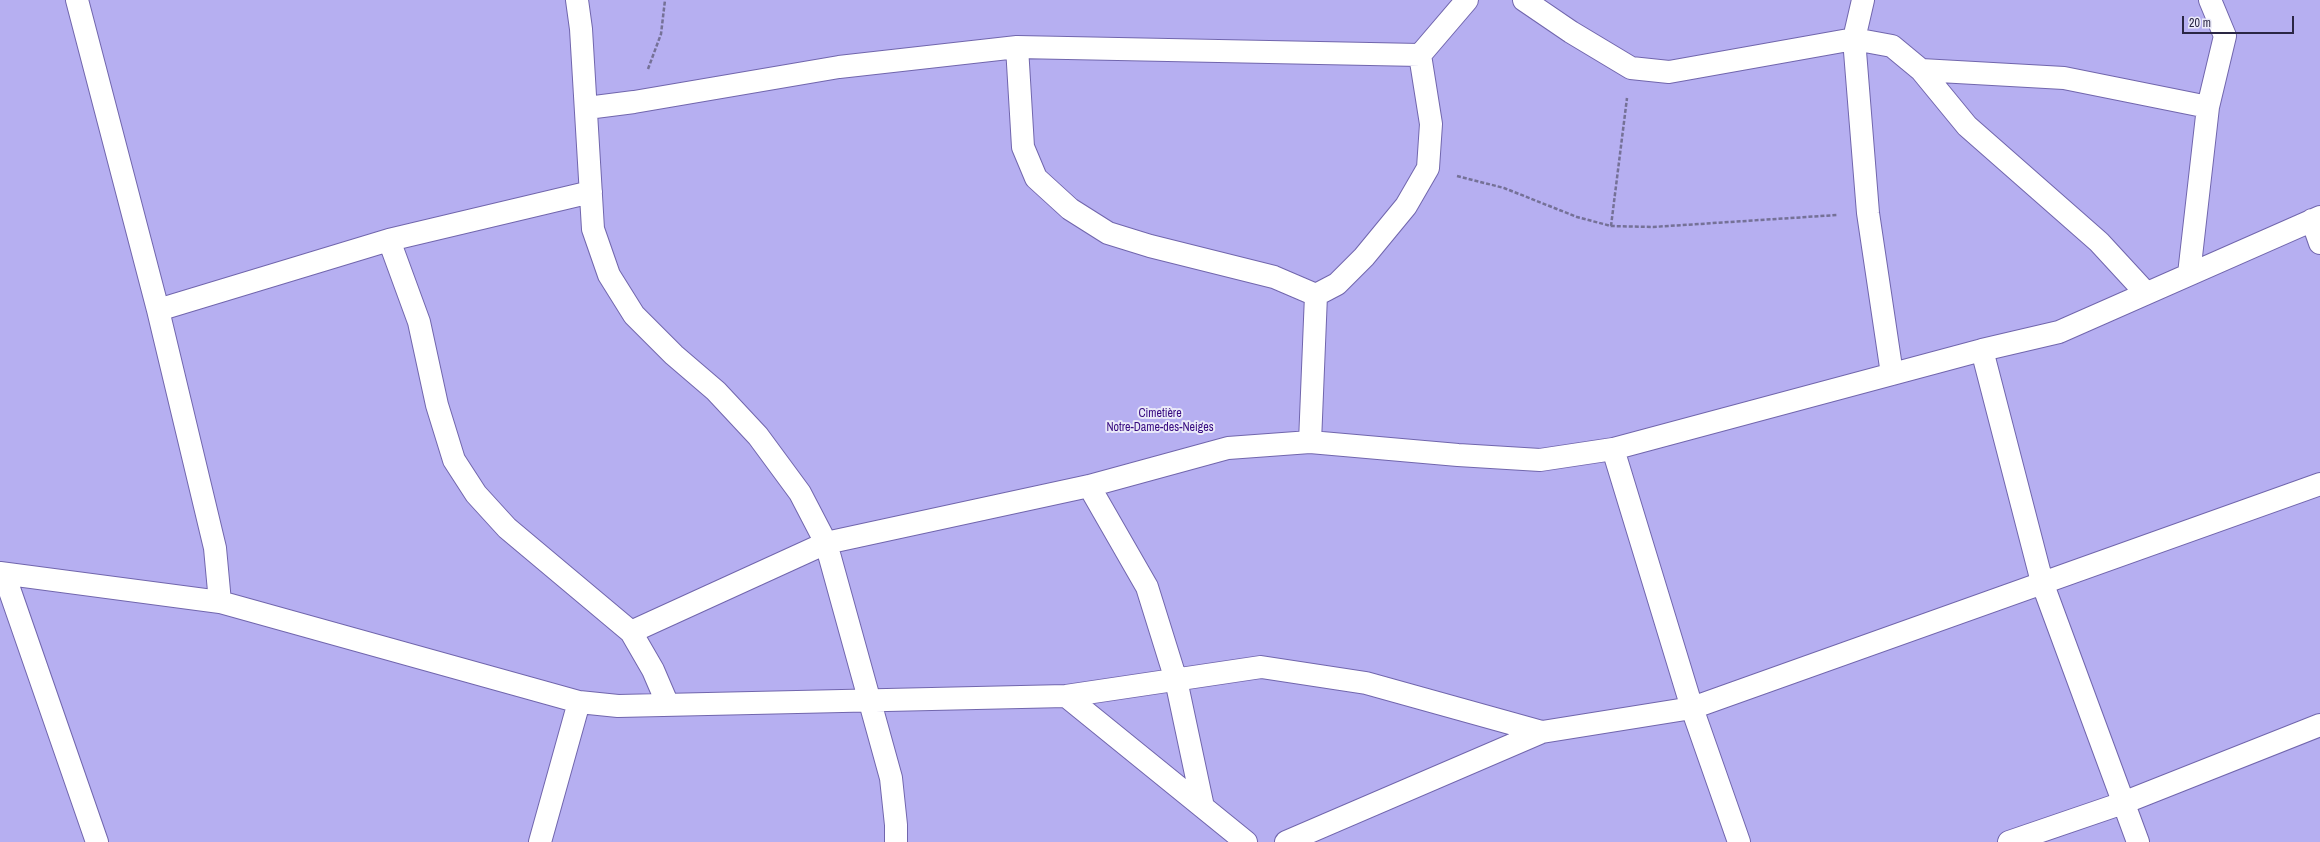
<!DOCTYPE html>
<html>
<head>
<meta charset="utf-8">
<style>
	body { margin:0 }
	#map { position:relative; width:2320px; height:842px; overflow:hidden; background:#c8c4f3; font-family:"Archivo Narrow",sans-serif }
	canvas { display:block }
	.scale { position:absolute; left:2182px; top:16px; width:112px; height:18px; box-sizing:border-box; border:2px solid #2a2644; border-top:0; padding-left:5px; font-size:12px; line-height:14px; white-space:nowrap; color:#2a2644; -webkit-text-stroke:3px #eae9f9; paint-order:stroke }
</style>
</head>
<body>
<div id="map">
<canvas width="2320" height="842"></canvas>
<div class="scale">20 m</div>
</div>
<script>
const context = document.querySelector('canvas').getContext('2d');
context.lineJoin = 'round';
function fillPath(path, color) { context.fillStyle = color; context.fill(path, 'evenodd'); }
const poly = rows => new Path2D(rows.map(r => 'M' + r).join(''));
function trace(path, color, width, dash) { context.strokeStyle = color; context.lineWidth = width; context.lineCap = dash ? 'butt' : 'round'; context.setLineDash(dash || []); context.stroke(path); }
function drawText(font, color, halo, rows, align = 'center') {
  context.font = font + ' "Archivo Narrow",sans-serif'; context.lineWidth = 4; context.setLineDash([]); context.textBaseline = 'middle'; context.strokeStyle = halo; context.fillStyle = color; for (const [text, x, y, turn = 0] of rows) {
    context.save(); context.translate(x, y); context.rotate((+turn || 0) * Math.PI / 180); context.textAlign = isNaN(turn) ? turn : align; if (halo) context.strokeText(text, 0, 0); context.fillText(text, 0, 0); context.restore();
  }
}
fillPath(poly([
	[0,0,2320,0,2320,842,0,842]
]), '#b6aff1');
const minor = poly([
	[77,0,158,310,215,548,220,602],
	[577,0,581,29,593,229,609,275,634,315,674,355,716,391,758,436,800,493,826,543,891,778,896,825,896,842],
	[1524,0,1571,32,1631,68,1669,72,1854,39,1863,0],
	[1017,47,1023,147,1036,178,1070,209,1108,233,1150,246,1274,277,1316,295,1337,284,1364,257,1406,206,1428,168,1431,124,1420,55,1467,0],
	[1921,70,2064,78,2208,107],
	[587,108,634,102,839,67,1017,47,1420,55],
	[2312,220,2320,243],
	[389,240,419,322,437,405,454,460,476,494,507,528,631,632,653,670,668,705],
	[2189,274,2208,107,2225,36,2210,0],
	[158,310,389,240,591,192],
	[1982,350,2059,332,2320,217],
	[1892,374,1868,213,1854,39,1892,46,1921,70,1967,126,2099,242,2146,293],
	[1310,442,1316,295],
	[1089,486,1147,587,1176,680,1203,807],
	[0,573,220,602,579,702,618,706,1066,696,1261,667,1366,683,1542,732,1692,708,2320,484],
	[4,574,97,842],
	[631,632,826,543,1089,486,1228,448,1310,442,1458,455,1540,460,1613,449],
	[1066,696,1246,842],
	[540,842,579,702],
	[1286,842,1542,732],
	[1739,842,1692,708,1613,449,1982,350,2042,582,2138,842],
	[2009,842,2123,803,2320,725]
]);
trace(minor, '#7166ad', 24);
trace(poly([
	[648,69,661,34,665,0],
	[1457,176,1504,188,1577,217,1611,226,1653,227,1837,215],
	[1611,226,1627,98]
]), '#757197', 2.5, [4, 2]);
trace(minor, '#fff', 22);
drawText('12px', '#370b80', '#eae9f9', [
	["Cimetière",1160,414],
	["Notre-Dame-des-Neiges",1160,428]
]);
</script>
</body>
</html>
